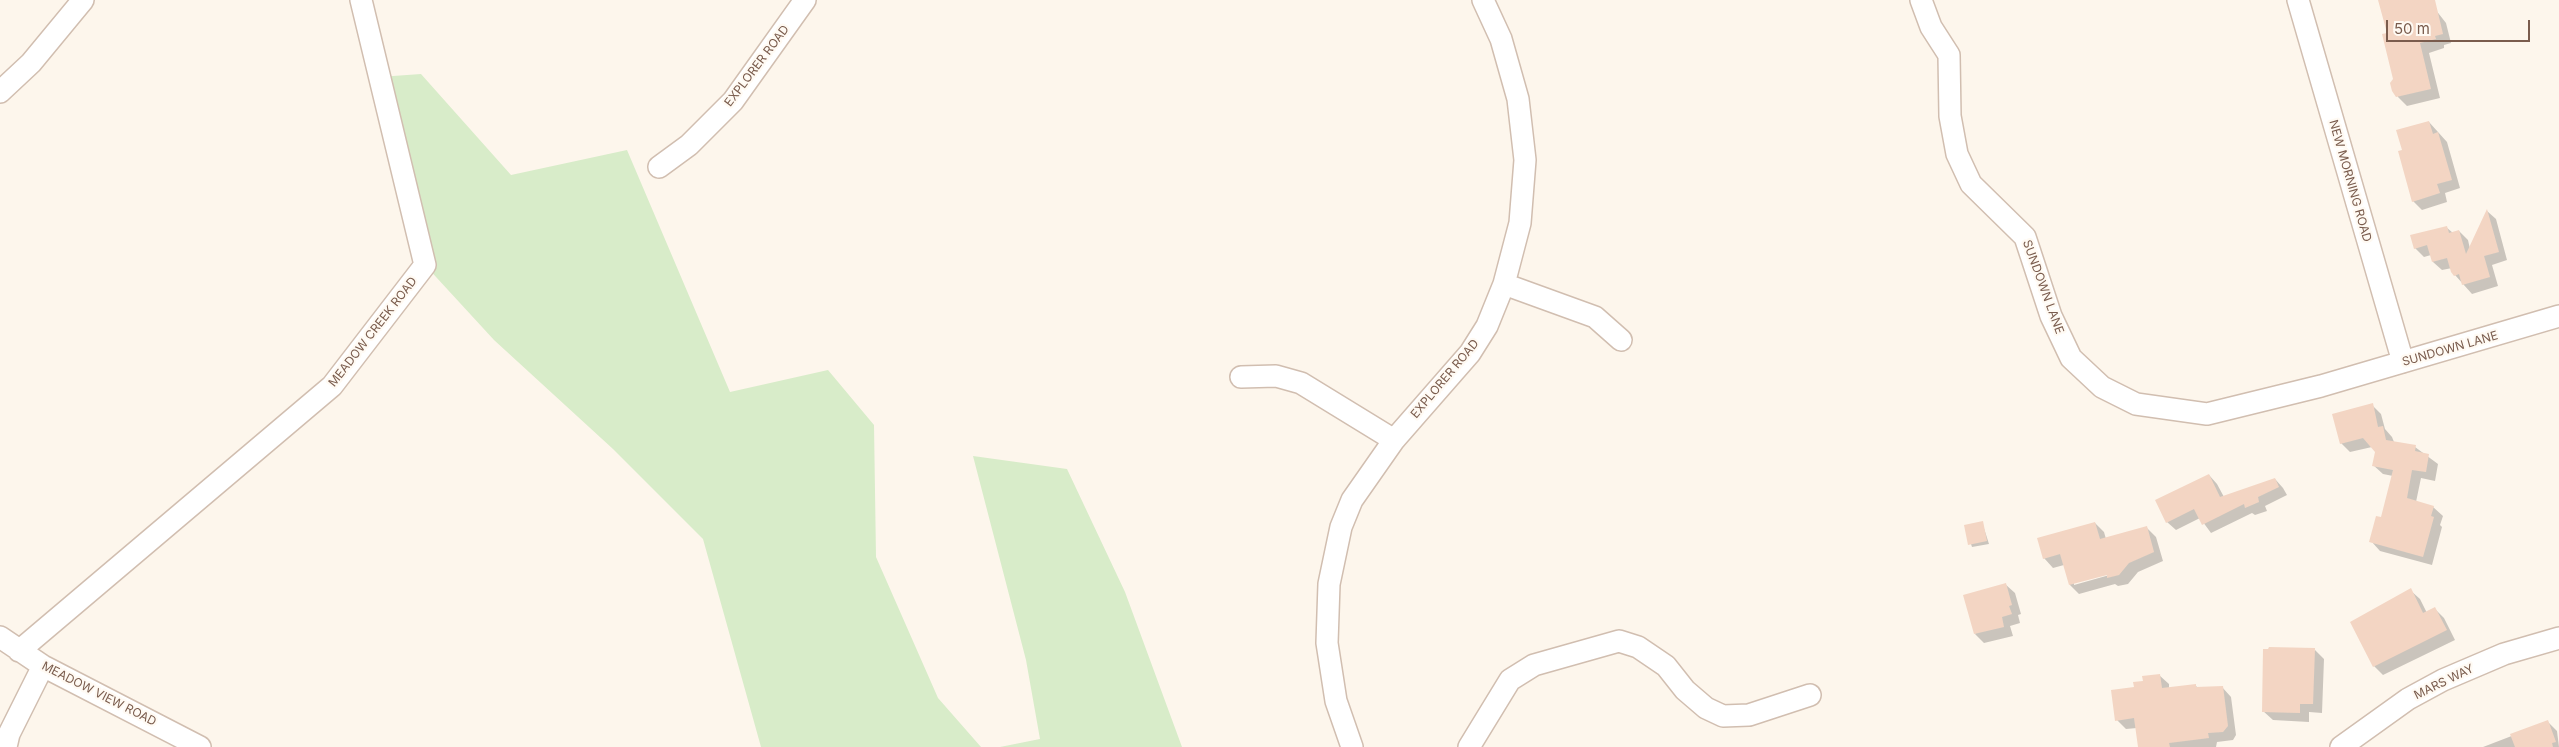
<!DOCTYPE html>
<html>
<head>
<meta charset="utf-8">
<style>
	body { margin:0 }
	#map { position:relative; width:2559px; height:747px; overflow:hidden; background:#fdf6ec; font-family:Inter,sans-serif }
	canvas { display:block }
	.scale { position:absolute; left:2386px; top:20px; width:144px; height:22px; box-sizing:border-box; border:2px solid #7a5c4d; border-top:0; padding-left:6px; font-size:15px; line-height:18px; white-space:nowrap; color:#7a5c4d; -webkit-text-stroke:4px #fffaf3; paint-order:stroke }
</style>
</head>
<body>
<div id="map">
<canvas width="2559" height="747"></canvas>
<div class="scale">50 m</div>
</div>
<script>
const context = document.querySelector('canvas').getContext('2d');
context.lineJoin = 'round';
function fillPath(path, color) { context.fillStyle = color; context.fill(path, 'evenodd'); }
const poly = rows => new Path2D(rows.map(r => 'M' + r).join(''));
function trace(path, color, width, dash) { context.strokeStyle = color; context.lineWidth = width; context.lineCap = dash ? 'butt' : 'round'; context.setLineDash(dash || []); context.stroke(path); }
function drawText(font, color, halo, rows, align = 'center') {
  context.font = font + ' Inter,sans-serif'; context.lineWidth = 4.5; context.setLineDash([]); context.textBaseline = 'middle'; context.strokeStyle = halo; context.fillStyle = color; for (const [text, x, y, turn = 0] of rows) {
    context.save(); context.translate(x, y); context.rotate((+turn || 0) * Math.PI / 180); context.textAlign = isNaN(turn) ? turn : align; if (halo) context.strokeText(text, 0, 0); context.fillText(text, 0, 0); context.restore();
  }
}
fillPath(poly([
	[421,74,511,175,627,150,730,392,828,370,874,425,876,557,938,698,981,747,761,747,703,539,613,449,494,340,425,265,379,77],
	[973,456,1067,469,1125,592,1182,747,1000,747,1040,739,1026,660]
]), '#d8ecc9');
fillPath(poly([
	[2379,0,2428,0,2446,23,2451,43,2444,45,2444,48,2429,53,2440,98,2407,106,2398,97,2392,83,2394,79,2389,34],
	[2429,122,2447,142,2460,188,2445,193,2447,202,2422,210,2413,201,2403,151],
	[2487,211,2496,219,2507,260,2492,265,2498,286,2472,294,2455,275,2452,268,2442,270,2433,262,2431,255,2424,257,2415,248,2446,227,2453,233,2459,231,2468,240,2470,249],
	[2372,405,2381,414,2385,429,2392,437,2394,442,2415,447,2438,464,2435,481,2421,478,2416,502,2433,507,2443,516,2440,525,2442,527,2432,565,2380,551,2371,541,2382,519,2393,476,2383,474,2373,465,2376,452,2372,447,2350,452,2341,443],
	[2209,475,2217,484,2224,497,2275,479,2283,488,2287,495,2265,506,2267,511,2255,515,2252,513,2211,533,2200,518,2176,530,2167,522],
	[1982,522,1989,544,1972,547,1965,526],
	[2095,523,2104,532,2106,539,2146,527,2156,537,2163,561,2138,572,2128,584,2118,586,2115,584,2079,594,2070,585,2064,565,2053,568,2044,558],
	[2112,572,2113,574,2074,585,2074,583],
	[2005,584,2015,593,2021,614,2018,615,2020,623,2010,626,2013,636,1984,643,1975,634],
	[2410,590,2420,599,2427,613,2434,608,2444,618,2455,640,2383,675,2374,666],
	[2315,650,2324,659,2322,713,2309,712,2309,722,2273,720,2263,711],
	[2159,675,2169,684,2169,688,2195,685,2199,689,2222,687,2231,697,2236,735,2233,740,2217,742,2216,747,2139,747,2137,728,2126,729,2117,720,2135,688],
	[2548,722,2557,731,2559,747,2483,747]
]), '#0003');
fillPath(poly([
	[2378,0,2435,0,2443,34,2435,36,2436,39,2420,43,2431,89,2396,97,2392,91,2390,83,2393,79,2382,34,2387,33],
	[2429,121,2433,134,2438,132,2452,180,2437,184,2440,193,2412,202,2398,151,2402,150,2396,130],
	[2487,209,2499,252,2484,256,2490,277,2462,285,2459,274,2454,276,2451,272,2447,258,2432,262,2427,245,2414,249,2410,235,2447,226,2449,233,2459,230,2466,254],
	[2373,403,2378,427,2383,426,2386,440,2416,445,2415,451,2429,454,2426,472,2412,470,2407,498,2434,506,2431,516,2434,517,2423,557,2369,542,2376,516,2381,517,2393,470,2372,466,2375,452,2363,438,2340,444,2332,414],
	[2209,474,2220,497,2275,478,2279,487,2258,497,2259,502,2245,508,2244,504,2202,525,2194,509,2166,523,2155,500],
	[1983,521,1987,541,1968,545,1964,525],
	[2095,522,2100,539,2147,526,2154,552,2129,563,2119,575,2107,578,2107,575,2069,585,2060,554,2043,559,2037,538],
	[2006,583,2012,605,2009,606,2012,614,2002,617,2004,627,1974,634,1963,595],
	[2411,588,2423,613,2435,607,2447,630,2373,667,2350,622],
	[2269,647,2315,648,2313,704,2300,704,2300,713,2262,712,2263,649,2268,649],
	[2160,674,2162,688,2196,684,2196,687,2223,686,2228,726,2223,732,2208,733,2209,738,2169,743,2170,747,2138,747,2134,718,2115,721,2111,690,2134,687,2133,682,2143,681,2142,676],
	[2548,720,2556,742,2552,743,2553,747,2515,747,2510,734]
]), '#f3d5c3');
const minor = poly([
	[1921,0,1931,27,1949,55,1950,116,1957,154,1971,184,2025,237,2051,316,2071,358,2102,387,2136,404,2207,414,2321,386,2559,316],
	[2298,0,2403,362],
	[0,92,31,63,83,0],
	[659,167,689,145,733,101,805,0],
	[1504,284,1595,317,1621,340],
	[1241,377,1276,376,1301,383,1394,440],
	[0,637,43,666,200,747],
	[19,651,332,386,425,265,361,0],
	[6,747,9,734,43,666],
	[1352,747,1336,701,1327,643,1329,584,1341,527,1352,500,1394,440,1470,353,1487,326,1504,284,1520,223,1525,160,1518,99,1501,39,1483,0],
	[1469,747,1510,680,1534,665,1619,641,1638,647,1666,666,1685,690,1706,708,1723,716,1749,715,1810,695],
	[2341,747,2408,699,2443,680,2504,654,2559,638]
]);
trace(minor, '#d1beb0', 24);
trace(minor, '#fff', 21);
drawText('12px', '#7a5c4d', '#fffaf3', [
	["EXPLORER ROAD",757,66,-53],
	["NEW MORNING ROAD",2350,181,74],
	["SUNDOWN LANE",2043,287,70],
	["MEADOW CREEK ROAD",373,332,-52],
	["SUNDOWN LANE",2450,349,-16],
	["EXPLORER ROAD",1445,379,-50],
	["MARS WAY",2444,682,-26],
	["MEADOW VIEW ROAD",99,694,27]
]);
</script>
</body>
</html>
